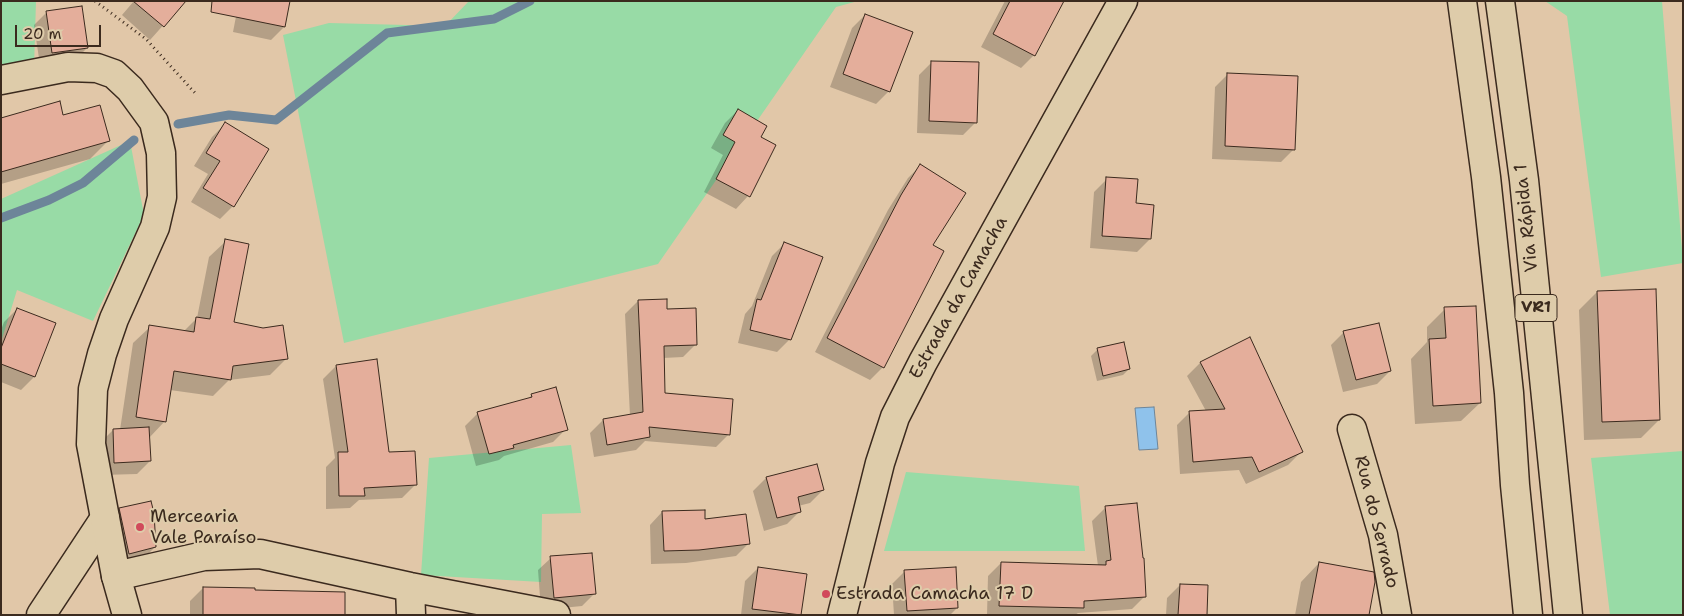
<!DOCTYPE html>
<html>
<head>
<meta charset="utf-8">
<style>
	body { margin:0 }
	#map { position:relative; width:1684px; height:616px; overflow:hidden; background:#e1c7a8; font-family:"Shantell Sans",sans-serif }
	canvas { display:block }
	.frame { position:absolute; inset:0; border:2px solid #3b2a1e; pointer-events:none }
	.scale { position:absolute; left:15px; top:25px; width:86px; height:22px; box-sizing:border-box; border:2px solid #3b2a1e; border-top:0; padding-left:6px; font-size:15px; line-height:18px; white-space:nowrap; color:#3b2a1e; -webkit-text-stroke:4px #deccaa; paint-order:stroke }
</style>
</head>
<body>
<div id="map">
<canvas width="1684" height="616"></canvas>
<div class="frame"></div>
<div class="scale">20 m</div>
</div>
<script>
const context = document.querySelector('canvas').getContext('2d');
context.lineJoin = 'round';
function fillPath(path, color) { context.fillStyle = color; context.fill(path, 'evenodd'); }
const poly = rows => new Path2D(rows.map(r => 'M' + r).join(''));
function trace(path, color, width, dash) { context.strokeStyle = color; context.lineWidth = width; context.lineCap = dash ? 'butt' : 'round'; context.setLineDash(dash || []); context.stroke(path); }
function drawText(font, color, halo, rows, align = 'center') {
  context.font = font + ' "Shantell Sans",sans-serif'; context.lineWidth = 4; context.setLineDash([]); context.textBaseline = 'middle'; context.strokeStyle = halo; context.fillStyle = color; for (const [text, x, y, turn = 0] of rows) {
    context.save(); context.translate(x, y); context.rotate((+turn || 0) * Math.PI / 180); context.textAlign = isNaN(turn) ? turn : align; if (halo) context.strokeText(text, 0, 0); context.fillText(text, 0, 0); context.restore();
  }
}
fillPath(poly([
	[1,1,36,1,34,68,1,74],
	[469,1,858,1,836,7,658,264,344,343,283,35,329,23,445,26],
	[1545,1,1662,1,1683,263,1601,277,1567,16],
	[130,141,144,215,93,321,17,290,1,342,1,199],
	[571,445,581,513,542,514,541,582,421,575,429,458],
	[1683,451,1683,615,1610,615,1591,458],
	[906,472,1079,486,1085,551,884,551]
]), '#98dba6');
const water = poly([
	[1154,407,1158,449,1139,450,1135,408,1154,407]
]);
fillPath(water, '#8fc2eb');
trace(water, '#6d8599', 1);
fillPath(poly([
	[134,1,184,2,150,40,122,15],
	[239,1,284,27,271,40,233,32],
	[1005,1,1055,1,1034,55,1021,68,981,47],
	[47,12,87,48,74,61,40,65,34,25],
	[865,15,889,91,876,104,830,87,852,28],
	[932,62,976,122,963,135,917,133,919,75],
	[1228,74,1294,149,1281,162,1212,159,1215,87],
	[738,110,759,137,748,196,736,209,704,192,723,155,711,148,725,123],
	[63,117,108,141,90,159,1,184,1,119],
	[225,124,233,206,220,219,191,202,208,174,194,166,212,137],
	[921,165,931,246,883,367,870,380,815,352,888,210,908,178],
	[1107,179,1134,204,1150,239,1137,252,1090,248,1094,192],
	[226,241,233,323,286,359,270,375,229,380,213,396,170,390,165,421,149,438,150,461,137,474,102,475,100,443,113,430,120,430,133,343,150,327,183,332,197,318,209,257],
	[785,243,790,339,777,352,738,343,745,314,752,306,772,256],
	[1597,292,1659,420,1641,438,1584,440,1579,310],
	[638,301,666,311,696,344,683,357,663,358,664,394,729,434,716,447,645,441,636,450,594,457,590,433,603,420,630,416,625,314],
	[17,309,55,324,34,377,21,390,1,382,1,330,4,322],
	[1445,309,1480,403,1461,421,1415,424,1411,359,1427,342,1427,327],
	[1344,332,1390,371,1377,384,1343,392,1331,345],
	[1250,338,1301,452,1288,465,1246,484,1239,470,1180,474,1177,425,1190,412,1206,411,1187,376,1200,363],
	[1098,349,1129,369,1123,375,1097,381,1091,356],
	[336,366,388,454,415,485,402,498,359,500,350,508,326,509,326,467,335,458,323,379],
	[556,389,556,394,566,429,553,442,504,456,499,460,476,466,465,426,478,413,527,400,532,395],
	[766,478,823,490,810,503,798,506,800,511,787,524,764,531,753,491],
	[1135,504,1145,596,1132,609,1078,613,1075,615,987,615,988,576,1001,563,1098,566,1092,521,1105,508],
	[120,510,155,547,142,560,116,566,107,523],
	[662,512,704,521,749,543,736,556,686,563,651,564,650,525],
	[551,558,595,593,582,606,541,610,538,570],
	[1319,563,1368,615,1295,615,1301,582],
	[758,568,800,615,741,615,745,581],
	[905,571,957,608,950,615,894,615,892,584],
	[1180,585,1206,615,1166,615,1167,598],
	[203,588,343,615,190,615,190,601]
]), '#0003');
trace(poly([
	[178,124,229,115,276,120,387,33,494,19,530,1],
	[1,218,49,200,83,183,134,140]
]), '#6d8599', 9);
const building = poly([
	[133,1,186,1,164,27,133,1],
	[212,1,290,1,285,27,211,12,212,1],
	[1010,1,1064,1,1035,56,993,34,1010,1],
	[82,6,88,48,52,53,46,11,82,6],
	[865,14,913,32,890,92,843,74,865,14],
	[931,61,979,62,977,123,929,121,931,61],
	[1227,73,1298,76,1295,150,1225,146,1227,73],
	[60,101,63,115,100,105,110,141,1,172,1,118,60,101],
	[738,109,767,126,761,137,776,145,750,197,716,179,735,142,723,135,738,109],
	[225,122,269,149,234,207,203,188,220,161,206,153,225,122],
	[920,164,966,193,933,245,944,251,884,368,827,338,901,195,920,164],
	[1106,177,1138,179,1136,203,1154,205,1151,239,1102,236,1106,177],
	[225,239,249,244,234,322,263,328,283,325,288,359,233,366,231,380,174,371,166,422,136,417,149,325,194,332,196,317,210,319,225,239],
	[784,242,823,257,791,340,750,330,757,299,761,300,784,242],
	[1656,289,1660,420,1602,422,1597,291,1656,289],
	[667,299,667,309,696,308,697,345,664,346,665,393,733,399,730,435,649,427,650,437,607,445,603,419,643,412,638,300,667,299],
	[1476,306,1481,403,1433,406,1429,339,1446,338,1444,307,1476,306],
	[17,308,56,323,35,377,1,364,1,348,17,308],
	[1379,323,1391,371,1356,380,1343,331,1379,323],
	[1250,337,1303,452,1259,472,1252,457,1193,462,1189,411,1225,409,1200,362,1250,337],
	[1124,342,1130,369,1103,376,1097,348,1124,342],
	[377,359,389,452,415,451,417,485,364,488,365,496,339,496,338,452,348,452,336,365,377,359],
	[556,387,568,430,513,445,514,448,489,454,477,412,532,397,531,394,556,387],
	[149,427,151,461,114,463,113,429,149,427],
	[817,464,824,490,798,497,801,512,777,518,766,477,817,464],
	[151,501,154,513,156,547,129,554,119,508,151,501],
	[1137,503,1143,558,1144,558,1146,597,1084,601,1084,608,999,606,1001,562,1106,565,1106,561,1111,560,1105,506,1137,503],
	[705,510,705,519,746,514,750,544,699,550,664,551,662,511,705,510],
	[592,553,596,594,554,598,550,556,592,553],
	[1319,562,1374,572,1375,582,1369,615,1309,615,1319,562],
	[758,567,807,574,801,615,752,609,758,567],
	[956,567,958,608,907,611,904,570,956,567],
	[1180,584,1208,585,1207,615,1178,615,1180,584],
	[203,587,255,588,255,590,345,592,345,615,203,615,203,587]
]);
fillPath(building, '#e4ae9b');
trace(building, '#3b2a1e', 1);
const minor = poly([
	[1352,429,1383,535,1397,615],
	[116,576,204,556,260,554,410,587,556,615],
	[410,587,411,615],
	[41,615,105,518],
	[842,615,880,463,895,417,923,362,1123,1]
]);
const major = poly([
	[1,80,68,67,97,68,114,74,130,89,154,122,161,153,162,197,155,227,114,319,102,354,93,389,91,444,116,576,127,615]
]);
const highway = poly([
	[1462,1,1486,177,1509,393,1515,485,1528,615],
	[1500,1,1524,180,1568,615]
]);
trace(minor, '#3b2a1e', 31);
trace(major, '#3b2a1e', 31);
trace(highway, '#3b2a1e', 31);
trace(poly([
	[95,1,146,39,195,93]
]), '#3b2a1e', 3, [1, 4]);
trace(minor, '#deccaa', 28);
trace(major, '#deccaa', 28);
trace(highway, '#deccaa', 28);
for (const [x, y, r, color] of [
	[140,527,5,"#d1495b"],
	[826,594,5,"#d1495b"]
]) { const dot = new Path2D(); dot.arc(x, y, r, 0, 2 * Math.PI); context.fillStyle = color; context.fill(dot); trace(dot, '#deccaa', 2); }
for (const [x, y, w] of [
	[1536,308,42]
]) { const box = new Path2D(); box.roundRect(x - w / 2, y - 13.5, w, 27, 4); context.fillStyle = '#deccaa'; context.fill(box); trace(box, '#3b2a1e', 1); }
drawText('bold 16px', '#3b2a1e', null, [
	["VR1",1536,308]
]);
drawText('18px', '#3b2a1e', '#deccaa', [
	["Via Rápida 1",1527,218,-96],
	["Estrada da Camacha",959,298,-61],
	["Rua do Serrado",1376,522,76]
]);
drawText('18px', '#3b2a1e', '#deccaa', [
	["Mercearia",150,517],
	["Vale Paraíso",150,538],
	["Estrada Camacha 17 D",836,594]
], 'left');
</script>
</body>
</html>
